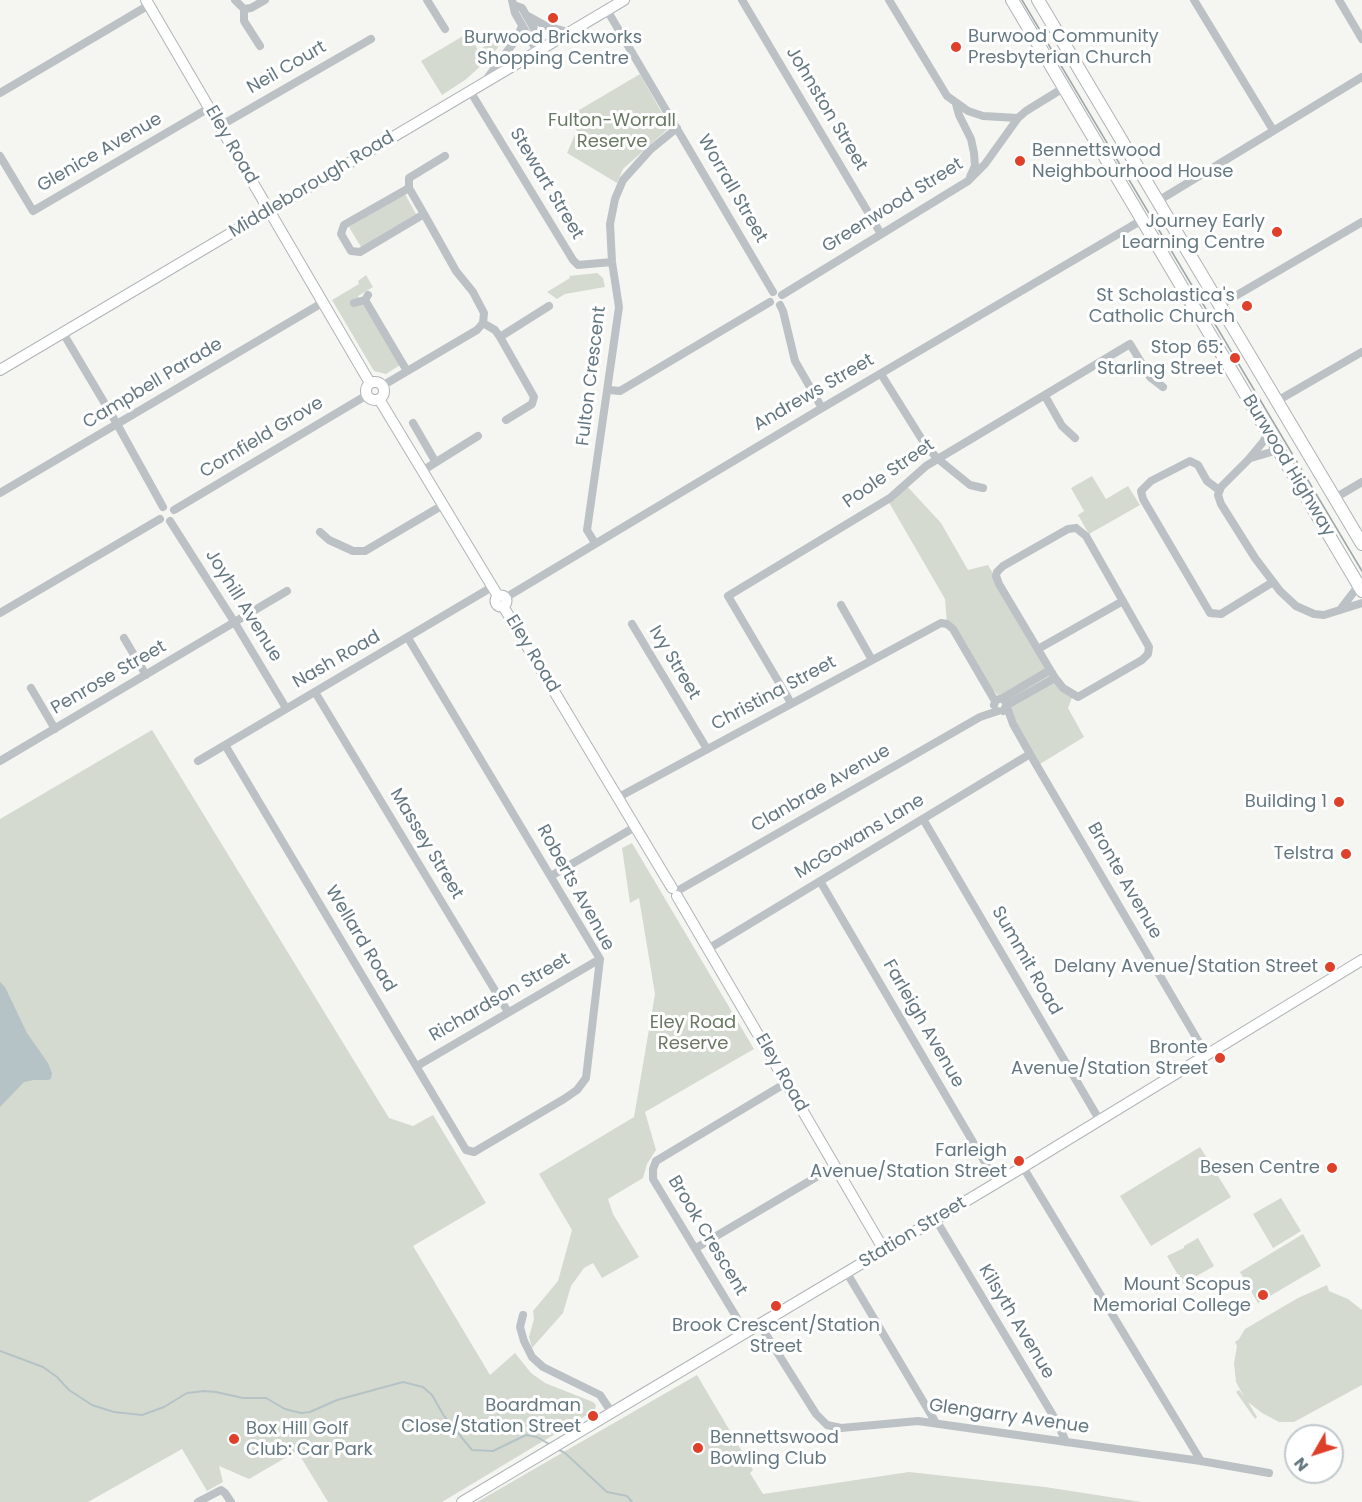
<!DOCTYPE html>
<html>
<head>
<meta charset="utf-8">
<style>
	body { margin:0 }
	#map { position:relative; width:1362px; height:1502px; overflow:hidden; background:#f5f5f1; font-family:Poppins,sans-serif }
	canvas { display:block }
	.north { position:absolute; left:1284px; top:1424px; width:60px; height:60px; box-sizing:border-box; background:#fff; border:2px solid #c1c9cd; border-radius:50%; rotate:231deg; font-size:16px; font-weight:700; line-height:24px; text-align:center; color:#657882 }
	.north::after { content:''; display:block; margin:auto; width:21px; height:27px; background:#de4029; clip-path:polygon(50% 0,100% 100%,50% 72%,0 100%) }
</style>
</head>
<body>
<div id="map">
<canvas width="1362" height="1502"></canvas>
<div class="north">N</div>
</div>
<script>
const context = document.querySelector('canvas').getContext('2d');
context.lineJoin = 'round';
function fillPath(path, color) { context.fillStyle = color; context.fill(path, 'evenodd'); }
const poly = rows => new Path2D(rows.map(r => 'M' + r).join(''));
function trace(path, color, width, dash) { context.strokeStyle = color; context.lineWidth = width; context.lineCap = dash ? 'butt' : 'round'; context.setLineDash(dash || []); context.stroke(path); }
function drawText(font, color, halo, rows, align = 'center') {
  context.font = font + ' Poppins,sans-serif'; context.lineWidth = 6; context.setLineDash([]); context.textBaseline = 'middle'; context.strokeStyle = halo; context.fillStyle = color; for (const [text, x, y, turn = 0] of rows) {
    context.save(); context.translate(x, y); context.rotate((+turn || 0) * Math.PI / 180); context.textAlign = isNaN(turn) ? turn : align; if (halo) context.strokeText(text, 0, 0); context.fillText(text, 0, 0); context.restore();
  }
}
fillPath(poly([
	[468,33,478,50,498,39,502,42,490,58,465,80,442,95,421,61],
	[640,74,670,127,623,169,617,183,567,153,577,130,564,119],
	[405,194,416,214,361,247,349,227],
	[597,273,603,278,605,287,565,294,557,299,547,292,570,278,569,276],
	[366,275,373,287,358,296,400,365,386,374,374,371,332,300,359,284,358,281],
	[1092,476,1106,499,1128,486,1140,505,1089,534,1078,515,1084,511,1071,488],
	[905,484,941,523,968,570,988,565,1038,649,1073,695,1068,708,1084,737,1040,764,1001,698,982,680,947,624,945,599,887,499],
	[152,730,389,1118,413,1126,433,1115,486,1203,413,1246,490,1375,515,1353,531,1373,545,1383,593,1402,596,1405,595,1410,442,1502,328,1502,297,1451,249,1479,219,1466,223,1482,207,1491,182,1449,88,1502,0,1502,0,819],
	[632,843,754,1049,645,1112,656,1150,647,1164,643,1178,608,1199,613,1214,639,1257,602,1278,593,1263,584,1268,571,1286,563,1313,532,1348,529,1337,534,1319,533,1311,558,1281,572,1230,539,1174,634,1117,655,994,639,898,630,903,622,848],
	[1200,1147,1231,1197,1151,1246,1120,1196],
	[1281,1198,1301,1231,1273,1248,1253,1214],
	[1303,1234,1321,1266,1258,1303,1240,1272],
	[1198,1238,1214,1266,1183,1284,1167,1256,1184,1248,1184,1246],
	[1327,1285,1329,1291,1348,1299,1362,1310,1362,1385,1294,1422,1279,1422,1262,1413,1248,1402,1257,1417,1255,1419,1236,1392,1239,1390,1244,1397,1236,1382,1234,1363,1237,1346,1235,1342,1239,1339,1245,1329,1298,1298],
	[697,1375,753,1470,750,1473,763,1494,909,1472,1045,1487,1142,1502,477,1502]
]), '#d5dad1');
fillPath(poly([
	[0,982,5,987,27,1033,48,1063,52,1073,51,1079,48,1080,34,1080,24,1082,0,1107]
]), '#b5c3c6');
trace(poly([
	[0,1351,43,1367,57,1377,69,1390,92,1405,114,1412,142,1415,164,1407,187,1393,204,1391,216,1392,243,1398,266,1398,285,1409,301,1413,310,1412,337,1400,403,1382,423,1387,432,1395,444,1416,472,1450,493,1451,526,1435,537,1437,549,1444],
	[557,1449,565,1453,607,1492,627,1496,632,1502]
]), '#b5c3c6', 2);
const major = poly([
	[146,0,370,383],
	[0,370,624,0],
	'366 391a9 9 0 1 1 18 0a9 9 0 1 1-18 0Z',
	[379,399,498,596],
	'495.5 601a5.5 5.5 0 1 1 11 0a5.5 5.5 0 1 1-11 0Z',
	[503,606,672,888],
	[677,896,884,1250],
	[462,1502,1023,1167,1362,960]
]);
const highway = poly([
	[1012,0,1362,591],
	[1038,0,1362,544]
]);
trace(major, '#afb5b8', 12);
trace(highway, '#afb4b7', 14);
trace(poly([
	[235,0,244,9,244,21,260,46],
	[427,0,445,29],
	[512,0,515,13,537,51],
	[742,0,881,234],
	[889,0,947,96,968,111,983,116,1018,118],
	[1194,0,1273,130],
	[1339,0,1362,39],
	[514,5,522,8,544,46],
	[244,9,251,8,265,0],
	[607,10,773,292],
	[526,15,546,26,568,32],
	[486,80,517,38,522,26],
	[470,91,573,260,578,265,612,262],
	[0,93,149,5],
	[956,104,959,115,971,139,974,153,975,166,970,177],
	[220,126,371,39],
	[0,156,33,211,209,108],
	[409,188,409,178,445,156],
	[1158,201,1362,77],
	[424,214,409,188,344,225,341,234,351,251,360,252,424,214,456,271,473,292,484,313,483,323],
	[368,295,365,300,407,371],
	[782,295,968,181,985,164,1018,118,1026,111,1065,87],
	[354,303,365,300],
	[780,305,783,311,795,361,822,408],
	[1220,305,1362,222],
	[483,323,495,330,500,337,534,397,532,404,506,420],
	[63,333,117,424,163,507],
	[500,337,549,306],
	[881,374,926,446,938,459,970,485,983,488],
	[382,386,477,330,483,323],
	[609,390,620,391,770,302],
	[1045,396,1062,426,1075,438],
	[1277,401,1362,352],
	[413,423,435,461],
	[1268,433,1263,442,1248,460,1221,487,1218,495,1221,504,1255,558,1280,591,1296,606,1314,614,1324,615,1362,603],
	[1251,458,1278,450],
	[422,471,478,436],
	[1219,490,1207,481,1198,465,1190,461,1151,481,1141,491,1143,499,1210,613,1221,614,1273,582],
	[0,493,322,303],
	[1335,498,1362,482],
	[174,510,367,395],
	[170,521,235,623,286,708],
	[1076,528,1086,536,1149,647,1148,654,1142,660,1078,697,1063,688,1055,678,999,584,996,576,997,572,1003,566,1068,529,1076,528],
	[320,532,329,540,353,551,365,551,443,505],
	[595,543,587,530,619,307,612,262,610,224,615,199,623,180,650,150,677,128],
	[505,598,822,408,1142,220],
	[841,605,872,660],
	[1340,610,1359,585],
	[0,613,160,519],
	[632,624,707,749],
	[124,638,146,675],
	[1038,649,1123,601],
	[31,688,55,729],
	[315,692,508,1012],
	[1003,698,1050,670],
	[791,703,728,596,890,498,926,466,1130,344,1150,377,1163,387],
	[994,705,996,700,1003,698,1007,705,1003,711],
	[1007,705,1055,678],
	[1007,707,1013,724,1030,754,1207,1056],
	[225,745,466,1150,474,1152,564,1099,577,1090,586,1078,600,959,408,638],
	[0,761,287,591],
	[198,761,492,587],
	[617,798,941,623,947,624,953,629,995,701],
	[923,819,1100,1121],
	[551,876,635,827],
	[820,881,997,1183],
	[679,890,980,717,998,711],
	[708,949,1030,754],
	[417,1066,600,959],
	[1023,1167,1201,1461],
	[936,1220,1057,1422,1066,1442],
	[696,1248,835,1166],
	[847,1273,936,1423],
	[523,1315,520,1327,524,1341,532,1357,543,1367,600,1395,612,1413],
	[760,1325,816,1414,827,1425,841,1428,918,1421,1201,1461,1269,1473],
	[746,1333,653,1179,653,1169,656,1161,786,1083],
	[198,1502,221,1490,225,1493,231,1502]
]), '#bbc1c4', 8);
trace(major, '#fff', 10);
trace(highway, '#fff', 12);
trace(poly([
	[1022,0,1362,571]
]), '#9da5a9', 1.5);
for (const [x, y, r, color] of [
	[553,18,6,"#de4029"],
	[956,47,6,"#de4029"],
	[1020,161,6,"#de4029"],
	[1277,232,6,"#de4029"],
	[1247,306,6,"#de4029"],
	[1235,358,6,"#de4029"],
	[1339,802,6,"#de4029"],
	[1346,854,6,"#de4029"],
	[1330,967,6,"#de4029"],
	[1220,1058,6,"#de4029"],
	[1019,1161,6,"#de4029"],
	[1332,1168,6,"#de4029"],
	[1263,1295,6,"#de4029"],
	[776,1306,6,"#de4029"],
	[593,1416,6,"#de4029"],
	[234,1439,6,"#de4029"],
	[698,1448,6,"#de4029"]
]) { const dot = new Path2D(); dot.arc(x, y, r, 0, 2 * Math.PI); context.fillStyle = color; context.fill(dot); trace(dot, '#fff', 2); }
drawText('18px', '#657882', '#fff', [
	["Burwood Community",968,37,"left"],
	["Presbyterian Church",968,58,"left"],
	["Burwood Brickworks",553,38,"center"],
	["Shopping Centre",553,59,"center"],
	["Bennettswood",1032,151,"left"],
	["Neighbourhood House",1032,172,"left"],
	["Journey Early",1265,222],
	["Learning Centre",1265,243],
	["St Scholastica's",1235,296],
	["Catholic Church",1235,317],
	["Stop 65:",1223,348],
	["Starling Street",1223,369],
	["Building 1",1327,802],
	["Telstra",1334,854],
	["Delany Avenue/Station Street",1318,967],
	["Bronte",1208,1048],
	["Avenue/Station Street",1208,1069],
	["Farleigh",1007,1151],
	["Avenue/Station Street",1007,1172],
	["Besen Centre",1320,1168],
	["Mount Scopus",1251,1285],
	["Memorial College",1251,1306],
	["Brook Crescent/Station",776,1326,"center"],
	["Street",776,1347,"center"],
	["Boardman",581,1406],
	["Close/Station Street",581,1427],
	["Box Hill Golf",246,1429,"left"],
	["Club: Car Park",246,1450,"left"],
	["Bennettswood",710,1438,"left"],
	["Bowling Club",710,1459,"left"]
], 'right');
drawText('18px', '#657882', '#fff', [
	["Neil Court",287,68,-30],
	["Johnston Street",826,109,59],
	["Eley Road",231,145,60],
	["Glenice Avenue",100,153,-30],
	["Stewart Street",546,184,59],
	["Middleborough Road",312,185,-31],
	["Worrall Street",732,189,60],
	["Greenwood Street",893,206,-32],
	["Fulton Crescent",592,376,-83],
	["Campbell Parade",153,384,-31],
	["Andrews Street",814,393,-30],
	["Cornfield Grove",262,438,-31],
	["Burwood Highway",1288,466,59],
	["Poole Street",889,474,-35],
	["Joyhill Avenue",243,606,58],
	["Eley Road",532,654,59],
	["Nash Road",337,660,-30],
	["Ivy Street",674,663,59],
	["Penrose Street",109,678,-30],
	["Christina Street",774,694,-28],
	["Clanbrae Avenue",821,789,-30],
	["McGowans Lane",860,837,-31],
	["Massey Street",426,844,59],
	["Bronte Avenue",1124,881,60],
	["Roberts Avenue",575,888,61],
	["Wellard Road",360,939,59],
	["Summit Road",1026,961,60],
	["Richardson Street",500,998,-30],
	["Farleigh Avenue",923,1024,60],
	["Eley Road",781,1073,60],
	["Station Street",913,1233,-31],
	["Brook Crescent",707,1236,59],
	["Kilsyth Avenue",1016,1322,59],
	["Glengarry Avenue",1009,1417,8]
]);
drawText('18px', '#6a7964', '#fff', [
	["Fulton-Worrall",612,121],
	["Reserve",612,142],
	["Eley Road",693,1023],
	["Reserve",693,1044]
]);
</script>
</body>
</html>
